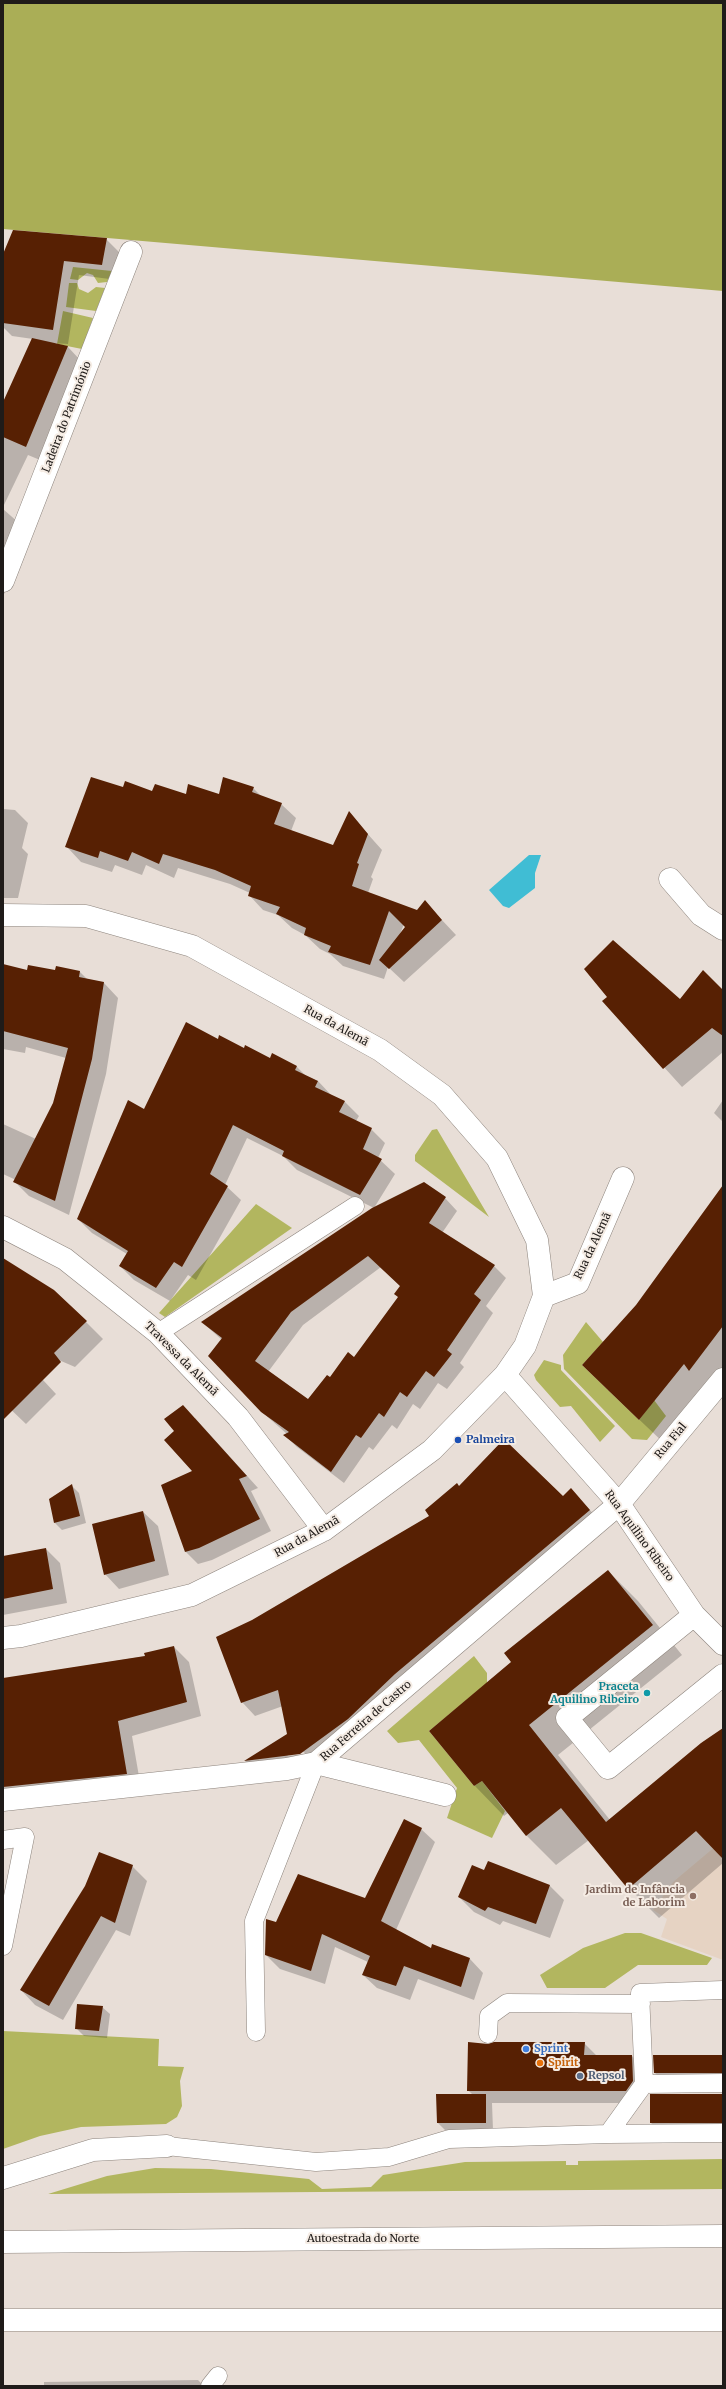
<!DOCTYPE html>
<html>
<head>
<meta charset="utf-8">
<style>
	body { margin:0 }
	#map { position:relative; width:726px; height:2389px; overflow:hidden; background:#e8ded7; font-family:Merriweather,serif }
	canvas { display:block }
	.frame { position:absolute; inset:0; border:4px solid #1f1b19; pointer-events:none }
</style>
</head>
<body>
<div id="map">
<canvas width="726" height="2389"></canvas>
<div class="frame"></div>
</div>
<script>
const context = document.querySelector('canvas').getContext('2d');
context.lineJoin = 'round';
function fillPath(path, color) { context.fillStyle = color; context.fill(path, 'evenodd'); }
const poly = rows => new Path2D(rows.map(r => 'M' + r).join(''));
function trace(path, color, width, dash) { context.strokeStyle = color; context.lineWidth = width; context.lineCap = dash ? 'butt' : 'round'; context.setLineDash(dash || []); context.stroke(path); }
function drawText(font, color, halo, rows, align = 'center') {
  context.font = font + ' Merriweather,serif'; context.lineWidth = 4; context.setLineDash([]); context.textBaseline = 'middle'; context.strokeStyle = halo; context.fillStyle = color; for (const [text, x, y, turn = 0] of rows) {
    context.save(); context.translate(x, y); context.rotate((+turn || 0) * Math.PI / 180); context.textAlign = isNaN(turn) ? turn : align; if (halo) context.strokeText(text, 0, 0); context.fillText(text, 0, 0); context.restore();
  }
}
fillPath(poly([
	[723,1840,723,1960,661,1937,667,1919,653,1910,673,1882]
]), '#e6d3c3');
fillPath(poly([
	[73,267,112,271,107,282,98,283,93,275,87,273,78,280,70,279],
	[69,283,77,283,79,289,88,293,96,287,105,288,96,311,66,307],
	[63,311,93,318,82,349,57,344],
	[437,1129,489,1217,415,1161,415,1155,432,1130],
	[256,1204,292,1228,165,1317,159,1313],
	[586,1322,603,1342,582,1365,639,1420,654,1400,666,1416,647,1440,632,1439,564,1369,563,1355],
	[544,1360,561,1365,561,1370,615,1426,600,1442,571,1406,560,1407,536,1380,534,1375],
	[474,1656,487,1673,487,1683,429,1731,474,1786,482,1781,505,1811,492,1838,447,1818,457,1788,419,1740,398,1743,387,1731],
	[625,1933,641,1933,712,1958,707,1965,638,1965,605,1988,547,1988,540,1975,583,1948],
	[3,2031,159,2039,158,2066,184,2067,180,2081,182,2106,177,2117,166,2124,81,2127,40,2136,3,2149],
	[723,2159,723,2189,48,2194,107,2176,155,2168,211,2169,309,2179,322,2189,371,2187,383,2175,465,2162,566,2161,566,2165,578,2165,578,2161]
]), '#b2b65f');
fillPath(poly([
	[3,3,723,3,723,291,3,229]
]), '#aaae56');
fillPath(poly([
	[529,855,541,855,535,873,535,888,509,908,503,906,489,890]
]), '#40bdd4');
fillPath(poly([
	[106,239,121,254,117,280,79,275,68,344,51,343,68,347,81,361,40,460,28,455,3,507,3,403,33,339,12,336,3,327,3,257],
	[3,509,19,523,21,548,3,597],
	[124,788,186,795,220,795,253,788,261,796,281,804,296,818,291,831,334,846,349,813,382,850,371,877,373,879,368,893,418,912,425,902,456,935,404,982,388,967,384,979,343,966,330,954,320,949,305,935,292,928,278,915,263,910,249,895,250,893,230,884,178,868,174,878,146,865,142,875,115,865,112,872,81,862,67,847],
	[404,924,406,927,400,934],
	[3,809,15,810,28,823,22,848,28,854,18,898,3,898],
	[3,965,28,971,80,972,88,980,104,983,118,998,106,1074,69,1215,29,1196,15,1182,16,1180,3,1174,3,1124,36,1139,54,1103,66,1058,26,1047,25,1053,3,1049],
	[723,991,723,1052,682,1087,604,1001,680,1000],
	[218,1040,271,1060,297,1067,306,1076,318,1081,332,1096,345,1102,359,1116,356,1121,371,1129,385,1143,378,1158,395,1174,374,1208,445,1198,457,1211,442,1233,494,1266,506,1278,486,1306,493,1313,460,1363,464,1367,447,1389,438,1383,420,1409,413,1404,397,1429,392,1425,373,1450,369,1447,344,1483,297,1447,285,1435,287,1434,262,1412,222,1340,202,1322,374,1208,297,1170,283,1156,247,1138,225,1185,241,1200,196,1280,188,1275,170,1301,134,1280,120,1266,127,1254,92,1233,78,1219,144,1110],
	[381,1267,401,1287,399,1297,354,1359,309,1401,268,1372,303,1325],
	[723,1100,723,1122,714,1113],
	[723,1188,723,1383,665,1444,608,1390,637,1306],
	[3,1259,86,1322,103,1339,75,1367,3,1336],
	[3,1367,43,1380,56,1394,26,1424,3,1402],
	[195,1418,258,1488,251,1491,271,1531,212,1560,198,1564,186,1552,193,1471],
	[71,1485,79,1493,86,1523,62,1530,55,1523],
	[460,1487,563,1497,571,1490,603,1524,313,1767,258,1774,245,1761,288,1734,283,1706,255,1716,242,1702,252,1621,430,1516],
	[304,1752,305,1754,287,1756,290,1754],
	[143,1512,158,1526,169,1575,119,1589,105,1574],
	[46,1549,60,1563,67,1603,3,1615,3,1557],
	[608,1571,638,1601,682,1655,558,1755,610,1820,723,1729,723,1863,659,1918,629,1888,589,1840,556,1865,526,1835,508,1813,504,1816,475,1786,430,1731,513,1662],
	[174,1647,189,1662,201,1716,132,1736,141,1788,3,1809,3,1679,146,1656],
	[421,1829,435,1842,396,1930,432,1950,470,1959,483,1973,474,2000,418,1979,410,2000,377,1988,363,1975,368,1962,335,1947,325,1984,280,1969,266,1955,267,1920,277,1924,366,1899],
	[132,1866,147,1881,130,1936,116,1930,63,2020,35,2005,21,1990],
	[485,1871,550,1886,564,1900,550,1938,503,1921,500,1925,474,1912,459,1897],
	[102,2007,110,2014,107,2038,84,2036,76,2028],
	[584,2043,597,2056,632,2056,644,2068,639,2103,492,2103,493,2130,445,2130,438,2123,473,2095,468,2090,488,2045],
	[723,2056,723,2080,662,2080,655,2073],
	[723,2095,723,2130,658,2130,651,2123],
	[198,2380,204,2386,44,2386,44,2382]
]), '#0003');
fillPath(poly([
	[13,230,107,238,102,265,64,261,53,330,3,323,3,254],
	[32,338,68,346,26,447,3,437,3,402],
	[91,777,123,787,125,781,152,791,155,784,186,794,188,784,219,794,223,777,254,787,252,792,282,803,274,824,333,845,349,811,368,834,357,863,359,864,352,886,417,910,425,900,442,920,389,969,379,960,405,927,389,911,370,965,328,952,331,946,304,935,306,928,276,914,280,907,248,896,251,886,215,870,163,854,159,864,132,852,128,861,100,851,98,858,65,847],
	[613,940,680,999,703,970,723,990,723,1036,712,1028,663,1069,602,1001,607,997,584,969],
	[3,964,27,970,28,965,55,970,56,966,80,971,79,977,104,982,92,1059,55,1201,13,1182,53,1103,68,1048,3,1031],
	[186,1022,218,1039,219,1035,244,1048,245,1045,270,1058,272,1053,297,1066,295,1070,318,1081,315,1087,345,1101,339,1112,372,1128,363,1149,382,1159,360,1195,282,1156,284,1151,233,1125,210,1174,228,1186,182,1267,174,1262,156,1288,119,1266,128,1251,77,1219,128,1100,144,1109],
	[424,1182,446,1197,429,1223,495,1265,474,1294,481,1300,447,1350,452,1354,434,1377,426,1371,407,1397,400,1392,384,1417,379,1413,361,1438,356,1435,331,1472,283,1435,289,1432,261,1412,208,1356,222,1338,201,1322,372,1208],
	[368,1256,400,1286,394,1294,398,1297,354,1357,348,1352,330,1377,327,1375,308,1399,255,1361,291,1312],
	[723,1185,723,1326,689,1371,684,1364,639,1420,582,1365,636,1305],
	[3,1258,54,1290,87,1321,54,1353,61,1362,3,1420],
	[183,1405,247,1476,239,1479,260,1519,199,1548,185,1552,161,1485,192,1471,164,1440,174,1431,164,1419],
	[504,1439,563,1496,571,1488,590,1510,395,1674,348,1719,300,1754,244,1761,287,1734,278,1690,241,1703,216,1637,252,1620,429,1516,425,1510,457,1483,459,1486],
	[72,1484,80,1516,54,1523,49,1499],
	[143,1511,155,1561,104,1575,92,1524],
	[46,1548,53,1589,3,1599,3,1556],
	[608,1570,653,1625,529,1725,606,1822,701,1743,723,1728,723,1859,696,1831,628,1889,561,1808,526,1836,482,1781,474,1786,429,1731,511,1662,504,1653],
	[174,1646,187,1702,118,1721,127,1774,3,1787,3,1678,145,1656,144,1653],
	[404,1819,422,1828,381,1921,431,1948,432,1944,470,1958,461,1987,404,1966,396,1986,362,1975,370,1956,322,1934,311,1971,265,1955,266,1919,276,1922,298,1874,365,1898],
	[99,1852,133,1865,115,1923,101,1916,49,2006,20,1990,85,1886],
	[488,1861,550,1885,536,1924,488,1907,485,1911,458,1897,472,1865,484,1870],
	[77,2004,103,2006,99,2031,75,2029],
	[468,2042,488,2044,494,2042,585,2042,584,2055,632,2055,633,2081,626,2091,467,2091],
	[653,2055,723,2055,723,2073,654,2073],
	[436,2094,486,2094,486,2123,437,2123],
	[650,2094,723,2094,723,2123,650,2123]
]), '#572003');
const service = poly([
	[158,1333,355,1206],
	[3,1840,25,1837,3,1946],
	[256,2032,254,1921,316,1763],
	[488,2034,489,2016,507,2003,641,2004],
	[644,2084,640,1993,723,1990],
	[608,2134,644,2084,723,2083],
	[167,2146,316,2162,389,2157,449,2139,608,2134,723,2133],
	[210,2386,218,2376]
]);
const minor = poly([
	[3,581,131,252],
	[670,879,701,915,723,929],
	[3,915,86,916,192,946,380,1050,442,1095,497,1158,537,1240,544,1296,525,1346,505,1375,432,1450,324,1530,192,1595,21,1636,3,1638],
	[3,1227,65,1259,158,1333,238,1417,324,1530],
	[544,1296,578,1283,623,1178],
	[505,1375,619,1504,694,1615,723,1644],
	[694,1615,567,1718,608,1768,723,1675],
	[316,1763,445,1795],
	[3,1800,287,1769,316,1763,619,1504,723,1379]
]);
const motorway = poly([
	[3,2178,93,2150,167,2146],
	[3,2242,723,2236],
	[3,2320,723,2320]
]);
trace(service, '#8d847d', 19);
trace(minor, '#8d847d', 23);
trace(motorway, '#8d847d', 23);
trace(service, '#fff', 18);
trace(minor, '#fff', 22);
trace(motorway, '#fff', 22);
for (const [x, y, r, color] of [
	[458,1440,4,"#1a4fb4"],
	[647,1693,4,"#0f9aa8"],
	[693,1896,4,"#8d6e63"],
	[526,2049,4,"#3f7fe0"],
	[540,2063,4,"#e8710a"],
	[580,2076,4,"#5c6f8a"]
]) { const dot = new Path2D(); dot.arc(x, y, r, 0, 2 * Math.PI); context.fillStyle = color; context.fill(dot); trace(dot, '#f5ece4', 1.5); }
drawText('11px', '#1f1b19', '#f5ece4', [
	["Ladeira do Património",67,417,-69],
	["Rua da Alemã",336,1026,29],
	["Rua da Alemã",593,1246,-65],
	["Travessa da Alemã",181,1359,45],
	["Rua Fial",671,1441,-50],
	["Rua Aquilino Ribeiro",639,1536,54],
	["Rua da Alemã",307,1537,-29],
	["Rua Ferreira de Castro",366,1721,-41],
	["Autoestrada do Norte",363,2239]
]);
drawText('bold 11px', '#164399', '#f5ece4', [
	["Palmeira",466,1440]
], 'left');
drawText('bold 11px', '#0d838f', '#f5ece4', [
	["Praceta",639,1687],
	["Aquilino Ribeiro",639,1700]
], 'right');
drawText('bold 11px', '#785e54', '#f5ece4', [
	["Jardim de Infância",685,1890],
	["de Laborim",685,1903]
], 'right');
drawText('bold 11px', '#366cbe', '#f5ece4', [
	["Sprint",534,2049]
], 'left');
drawText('bold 11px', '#c56008', '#f5ece4', [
	["Spirit",548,2063]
], 'left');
drawText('bold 11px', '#4e5e75', '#f5ece4', [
	["Repsol",588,2076]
], 'left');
</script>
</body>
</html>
